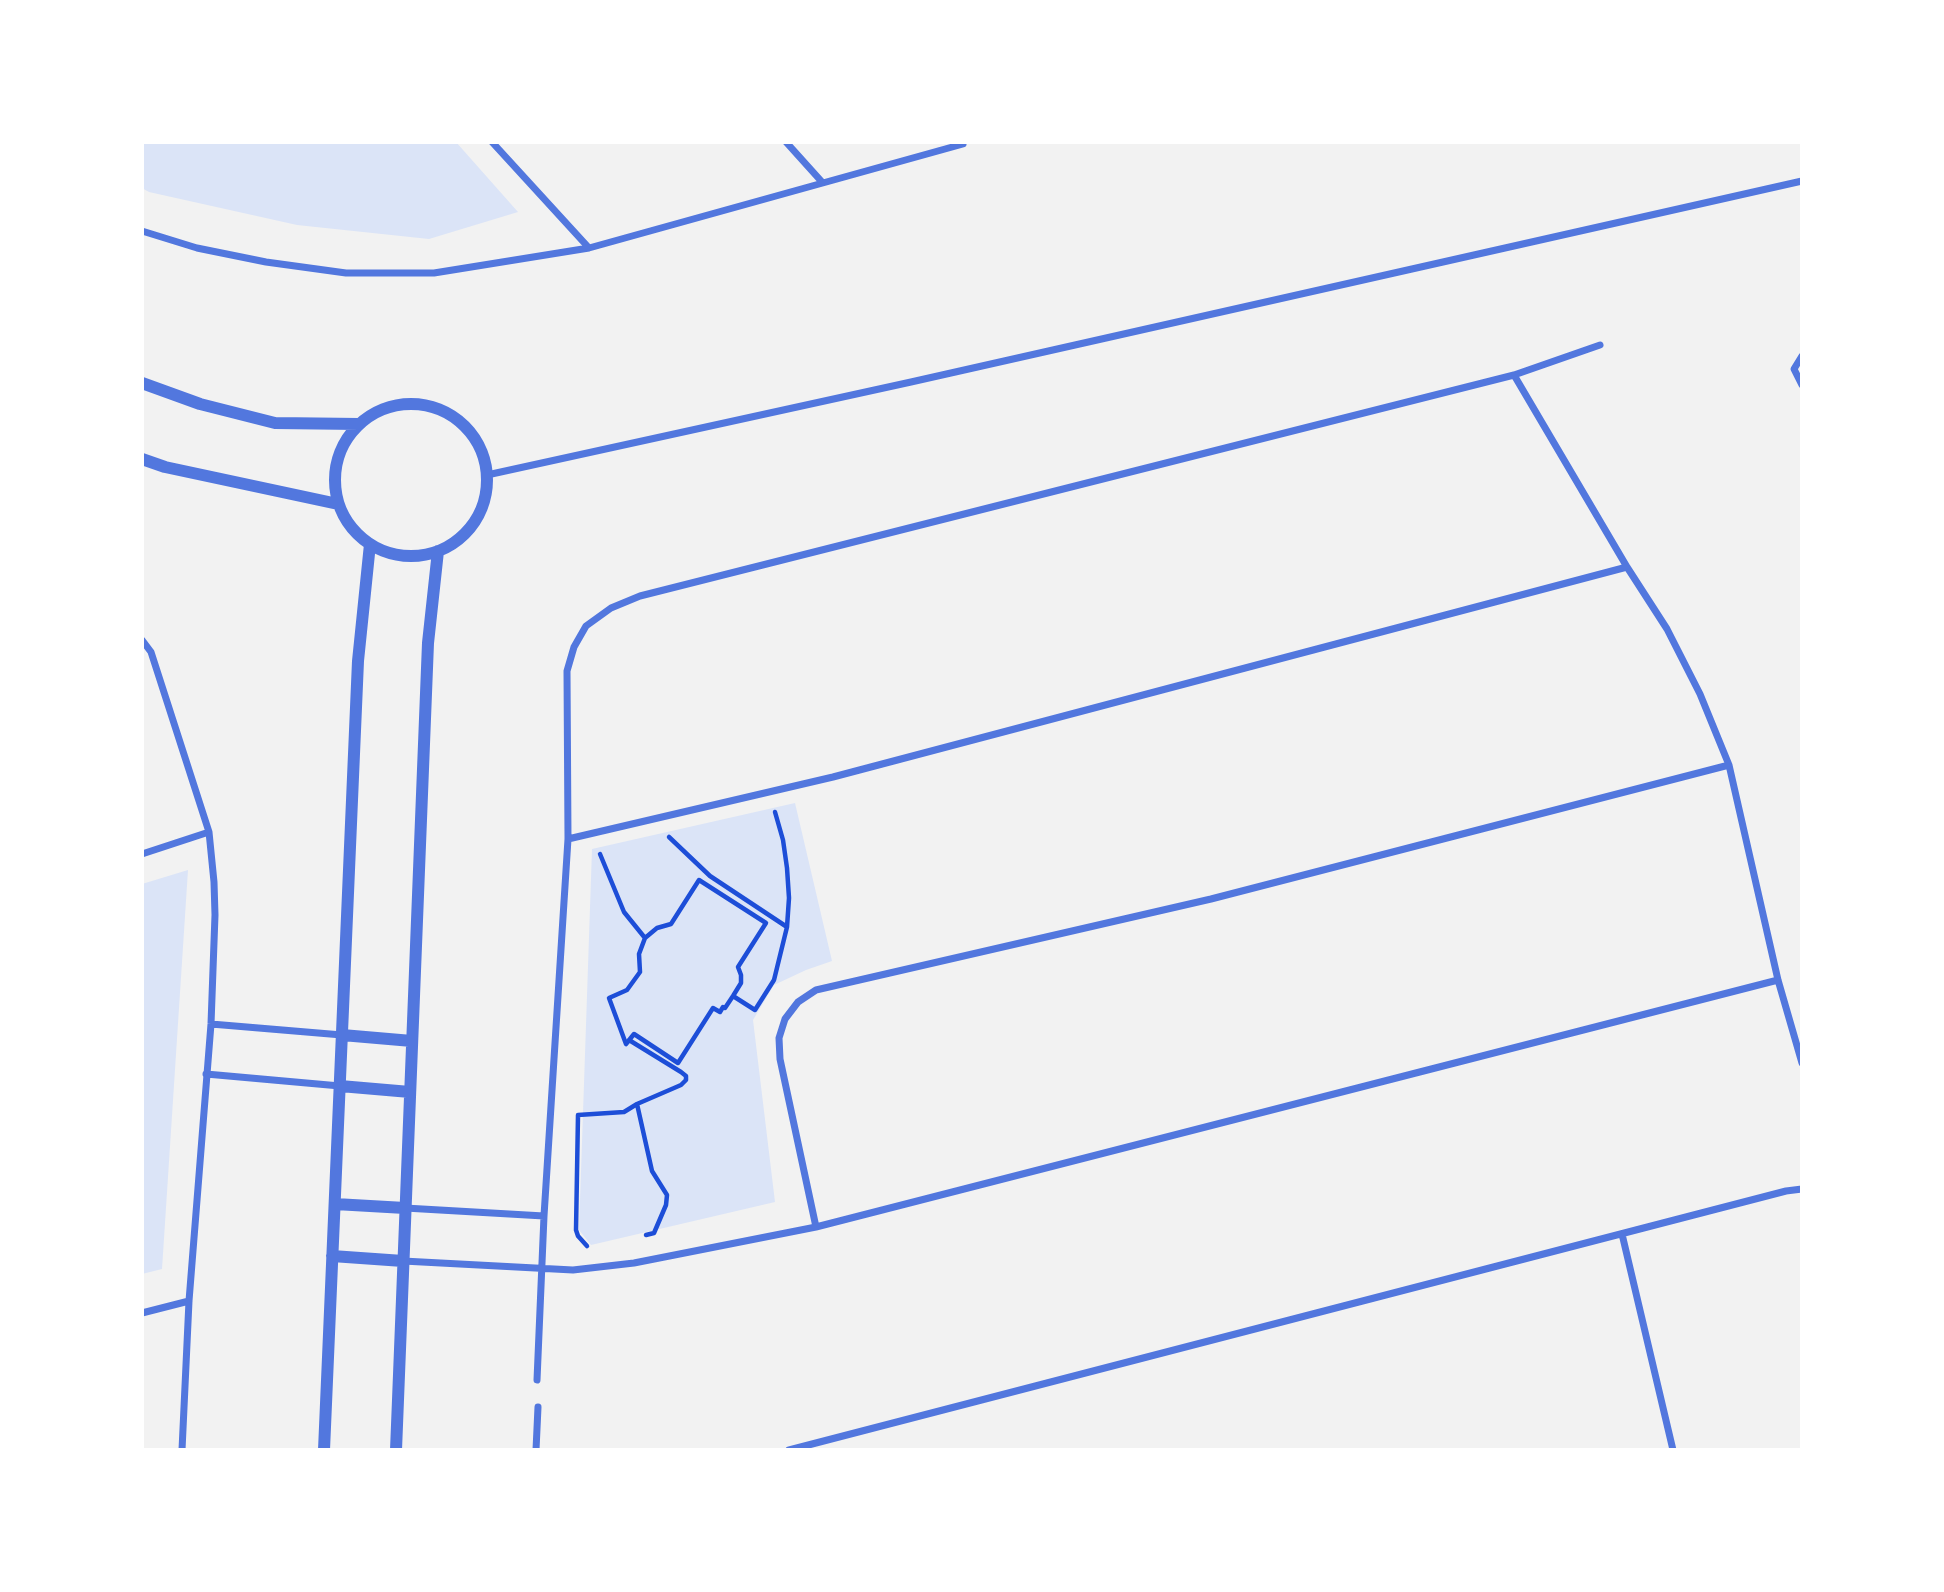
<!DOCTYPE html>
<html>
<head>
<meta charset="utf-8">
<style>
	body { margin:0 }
	#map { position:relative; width:1944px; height:1592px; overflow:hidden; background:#f2f2f2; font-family:"Exo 2",sans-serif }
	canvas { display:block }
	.frame { position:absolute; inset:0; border:144px solid #fff; pointer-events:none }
</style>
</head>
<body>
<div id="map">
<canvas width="1944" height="1592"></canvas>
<div class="frame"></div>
</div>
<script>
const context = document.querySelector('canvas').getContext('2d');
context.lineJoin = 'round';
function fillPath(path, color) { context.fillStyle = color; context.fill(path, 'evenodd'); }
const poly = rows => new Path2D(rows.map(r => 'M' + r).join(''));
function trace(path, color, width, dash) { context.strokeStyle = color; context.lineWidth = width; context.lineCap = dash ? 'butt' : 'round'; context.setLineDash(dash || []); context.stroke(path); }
fillPath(poly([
	[142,142,456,142,518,212,429,239,297,225,149,192,142,188],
	[795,803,832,961,806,970,774,985,753,1020,775,1202,591,1245,579,1230,592,849],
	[188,870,162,1269,142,1274,142,884]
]), '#dbe4f7');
trace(poly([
	[669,837,710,876,787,927],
	[600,854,624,912,645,938],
	[699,880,766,923,738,967,741,975,741,983,733,996,725,1008,723,1007,720,1012,713,1008,678,1063,634,1034,626,1044,609,998,627,990,640,972,639,954,645,938,657,928,671,924,699,880],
	[733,996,755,1010,774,980,787,927,789,898,787,868,783,840,775,812],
	[637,1104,652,1171,667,1195,666,1205,654,1233,646,1235],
	[587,1246,578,1236,576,1230,578,1115,624,1112,637,1104,681,1085,686,1080,686,1076,681,1072,629,1040]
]), '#1d4ed8', 4.5);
trace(poly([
	[492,142,589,248],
	[786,142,822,182],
	[142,231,197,248,266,262,346,273,434,273,589,248,963,144],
	[1802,356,1794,369,1802,385],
	[1514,375,1627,567,1667,629,1700,694,1729,765,1778,980,1802,1063],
	[487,475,911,382,1802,181],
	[142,640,151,652,209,832,214,882,215,915,211,1024,189,1301,182,1450],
	[568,839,833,777,1627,567],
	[142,854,209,832],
	[211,1024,342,1035],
	[206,1074,340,1086],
	[405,1208,544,1216],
	[816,1227,780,1059,779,1038,785,1019,798,1002,816,990,1211,899,1729,765],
	[1622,1234,1673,1450],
	[403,1261,573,1270,634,1263,816,1227,1778,980],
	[142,1313,189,1301],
	[537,1380,544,1216,568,839,567,671,574,647,586,626,611,608,640,596,1514,375,1600,345],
	[536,1450,538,1407],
	[789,1450,1786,1191,1802,1189]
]), '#5277de', 7);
trace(poly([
	[142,383,200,404,275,423,359,424],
	'335 480a76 76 0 1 1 152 0a76 76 0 1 1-152 0Z',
	[142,459,165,467,338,504],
	[342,1035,412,1041],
	[340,1086,410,1092],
	[335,1204,405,1208],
	[332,1256,403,1261],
	[324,1450,358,661,370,544],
	[396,1450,428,643,438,551]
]), '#5277de', 12);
</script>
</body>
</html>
